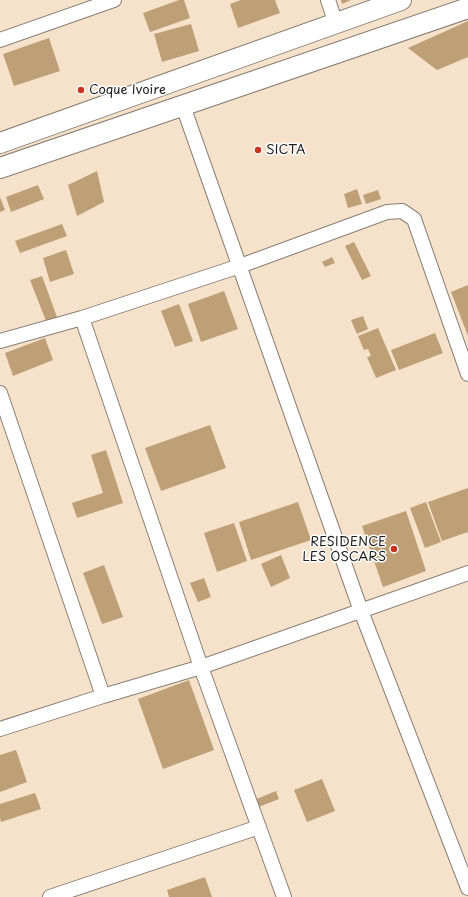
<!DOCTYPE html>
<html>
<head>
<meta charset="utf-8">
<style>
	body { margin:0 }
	canvas { display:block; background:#f6e2cb }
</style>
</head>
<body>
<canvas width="468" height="897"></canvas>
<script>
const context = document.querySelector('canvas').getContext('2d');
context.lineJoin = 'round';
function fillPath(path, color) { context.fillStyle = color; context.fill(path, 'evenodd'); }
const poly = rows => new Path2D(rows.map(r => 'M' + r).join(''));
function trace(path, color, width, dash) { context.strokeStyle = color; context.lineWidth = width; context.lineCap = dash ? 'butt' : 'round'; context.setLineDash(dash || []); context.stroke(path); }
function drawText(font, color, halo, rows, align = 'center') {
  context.font = font + ' "Playpen Sans",sans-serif'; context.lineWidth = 3; context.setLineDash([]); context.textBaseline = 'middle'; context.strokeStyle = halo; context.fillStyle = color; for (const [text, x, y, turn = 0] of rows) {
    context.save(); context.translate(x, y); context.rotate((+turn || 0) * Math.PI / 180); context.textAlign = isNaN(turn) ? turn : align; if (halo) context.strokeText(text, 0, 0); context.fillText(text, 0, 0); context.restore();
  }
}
fillPath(poly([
	[179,0,184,0,190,18,150,32,143,13],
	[241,0,275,0,280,13,238,28,230,4],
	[341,0,351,0,342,4],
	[468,21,468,57,437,70,408,48],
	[191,24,199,51,162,62,154,34],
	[49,38,60,71,14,86,3,54],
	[97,171,104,202,77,216,68,185],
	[38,185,44,199,11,212,6,197],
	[357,189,362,204,348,208,344,194],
	[378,190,381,199,366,204,363,195],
	[0,197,5,210,0,212],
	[62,224,67,236,20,253,15,241],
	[354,242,371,276,362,280,345,246],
	[66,250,74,274,50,282,43,258],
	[332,257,335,263,325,267,322,262],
	[42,276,57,317,46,321,30,280],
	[468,285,468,336,451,292],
	[224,291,238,329,201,342,188,304],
	[179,304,193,341,175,347,161,311],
	[363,316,368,329,357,334,351,320],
	[378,328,396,370,376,378,367,357,371,356,368,349,364,350,358,336],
	[435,333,443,353,399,370,391,350],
	[45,338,53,360,13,376,5,353],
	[210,425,226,468,161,491,145,448],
	[106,450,123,503,77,518,72,503,103,493,91,455],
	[468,488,468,532,442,541,428,502],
	[298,502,311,540,251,560,239,522],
	[426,502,441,542,425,548,410,508],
	[406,511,426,571,383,587,362,526],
	[234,523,247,561,217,572,204,533],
	[281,555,290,578,271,587,261,564],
	[104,565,123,617,102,624,83,573],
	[204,578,211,597,198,602,190,583],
	[189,680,214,750,163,769,138,699],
	[16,750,27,782,0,792,0,755],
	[322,779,335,811,307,822,294,790],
	[276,791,279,799,256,808,254,800],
	[35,793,41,809,1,822,0,818,0,804],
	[205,877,212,897,169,897,167,890]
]), '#be9f76');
const street = poly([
	[328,0,336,24],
	[0,40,114,0],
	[183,106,361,611,468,888],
	[82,318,201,667,284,897],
	[0,341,82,318,240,266,387,212,402,211,414,219,468,374],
	[0,393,103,696],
	[0,729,103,696,201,667,468,573],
	[50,897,259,827]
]);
const secondary = poly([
	[0,143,401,0],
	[0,168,468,8]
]);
trace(street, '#897f74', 16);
trace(secondary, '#897f74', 22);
trace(street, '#fff', 14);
trace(secondary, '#fff', 20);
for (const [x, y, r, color] of [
	[81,90,4,"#c8321e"],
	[258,150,4,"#c8321e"],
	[394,549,4,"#c8321e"]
]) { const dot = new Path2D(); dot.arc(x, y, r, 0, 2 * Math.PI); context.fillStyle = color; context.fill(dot); trace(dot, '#fff', 1.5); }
drawText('13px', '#1c1c1c', '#fff', [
	["Coque Ivoire",89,90],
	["SICTA",266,150],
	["RESIDENCE",386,542,"right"],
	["LES OSCARS",386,557,"right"]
], 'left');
</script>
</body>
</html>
